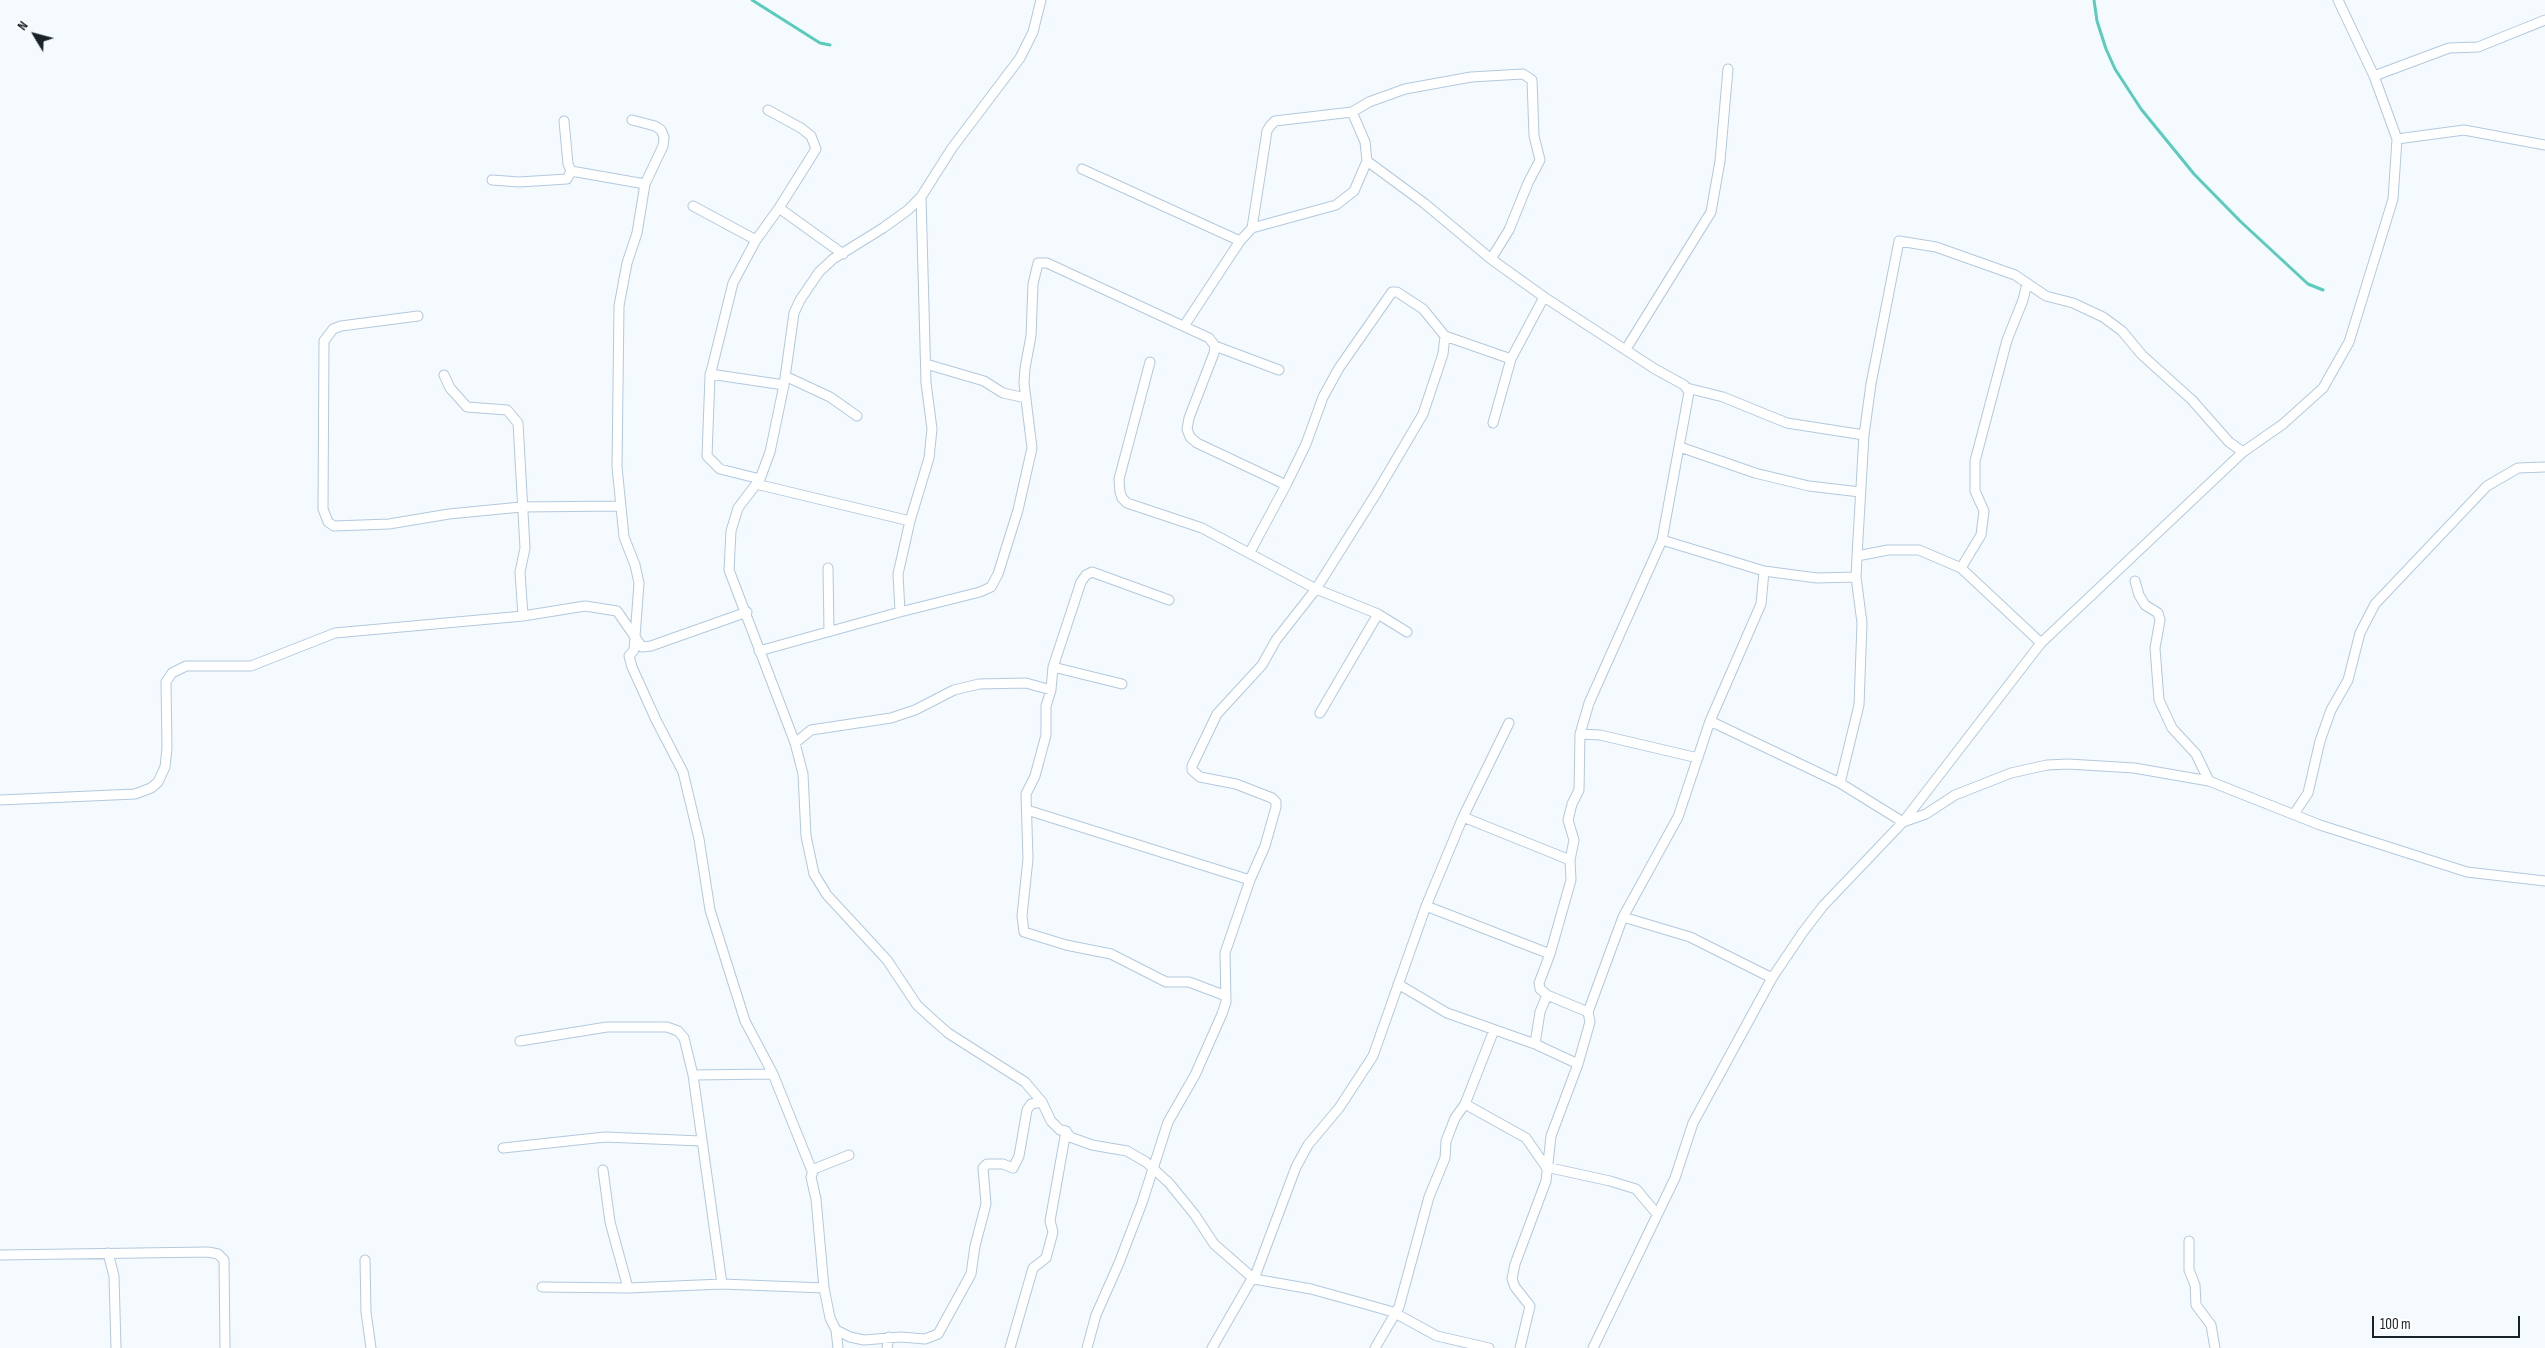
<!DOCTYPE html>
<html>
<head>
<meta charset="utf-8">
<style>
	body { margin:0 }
	#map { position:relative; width:2545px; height:1348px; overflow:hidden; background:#f5fafe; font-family:"Sofia Sans Condensed",sans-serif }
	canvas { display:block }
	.north { position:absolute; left:10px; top:10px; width:50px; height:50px; -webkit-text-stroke:4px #fff; paint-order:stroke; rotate:307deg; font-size:14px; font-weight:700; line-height:20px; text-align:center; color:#192229 }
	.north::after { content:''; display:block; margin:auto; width:18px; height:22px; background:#192229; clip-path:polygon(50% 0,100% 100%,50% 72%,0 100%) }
	.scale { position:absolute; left:2372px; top:1316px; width:148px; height:22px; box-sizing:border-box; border:2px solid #192229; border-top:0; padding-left:6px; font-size:15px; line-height:18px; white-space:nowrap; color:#192229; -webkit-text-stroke:4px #fff; paint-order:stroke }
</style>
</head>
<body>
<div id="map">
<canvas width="2545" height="1348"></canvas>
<div class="north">N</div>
<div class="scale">100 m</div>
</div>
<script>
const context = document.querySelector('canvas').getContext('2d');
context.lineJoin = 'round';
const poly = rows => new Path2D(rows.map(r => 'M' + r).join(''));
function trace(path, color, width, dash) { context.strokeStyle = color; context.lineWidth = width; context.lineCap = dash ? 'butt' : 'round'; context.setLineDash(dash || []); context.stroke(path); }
trace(poly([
	[752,0,820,43,830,45],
	[2094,0,2097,21,2106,49,2115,69,2141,109,2194,174,2240,221,2308,284,2323,290]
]), '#5accbe', 3);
const minor = poly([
	[1041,0,1033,32,1020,58,952,148,921,197,908,210,883,228,833,259,819,272,800,300,794,313,784,385,770,452,760,479,738,508,731,531,729,570,795,743,803,774,806,836,814,874,827,895,887,960,917,1005,930,1017,948,1033,1025,1082,1042,1102,1051,1121,1060,1130,1066,1131,1070,1137,1092,1145,1127,1151,1146,1162,1169,1183,1195,1215,1214,1244,1254,1279,1311,1289,1358,1302,1393,1312,1437,1336,1489,1348],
	[2374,76,2449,48,2478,47,2545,20],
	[768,110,801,128,811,136,816,149,779,208,843,254],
	[1352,112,1369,102,1405,89,1471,77,1523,74,1532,80,1534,136,1540,160,1528,183,1509,230,1491,259,1424,203,1367,161],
	[632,120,655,126,661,130,664,137,663,146,645,184,637,233,627,263,619,306,617,467,624,537,635,565,639,583,634,650,629,656,632,667,656,720,683,772,699,839,710,910,745,1021,773,1074,812,1171],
	[564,121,568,164,571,171,645,184],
	[2397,139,2464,130,2545,145],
	[1082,169,1240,241],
	[492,180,519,182,567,179,571,171],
	[693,206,756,240],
	[1491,259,1544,297,1655,369,1684,385,1689,392,1662,540,1589,703,1580,734,1579,790,1572,804,1568,820,1574,840,1570,860,1571,880,1550,954,1539,983,1540,989,1547,995,1588,1012,1590,1022,1578,1064,1551,1136,1546,1181,1515,1264,1512,1279,1515,1287,1530,1306,1520,1348],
	[418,316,341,326,333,329,324,341,323,509,328,522,334,526,389,524,449,514,521,507,620,506],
	[1184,326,1240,241,1252,228,1267,131,1270,126,1275,121,1352,112,1365,142,1367,161,1354,191,1336,205,1252,228],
	[1215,346,1279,370],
	[1626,349,1711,212,1720,161,1728,69],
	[1150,362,1119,479,1120,492,1122,498,1127,503,1202,528,1316,589,1378,614,1407,632],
	[926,364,984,381,1003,393,1026,398],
	[710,374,784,385],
	[444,375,450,388,467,407,507,410,518,423,525,548,520,572,523,616],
	[785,376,830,397,857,416],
	[1687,388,1723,397,1787,423,1864,435,1857,556],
	[1493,423,1511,359,1544,297],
	[1864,435,1871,384,1899,241,1936,247,2015,275,2046,296,2073,303,2103,317,2122,331,2142,355,2192,400,2229,442,2243,452],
	[1680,447,1755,473,1809,486,1860,492],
	[760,479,720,469,707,456,710,376,733,283,756,240,779,208],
	[756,484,910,521],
	[1662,540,1764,571,1817,578,1856,577,1862,623,1859,705,1840,783,1903,822,1926,814,1955,795,2011,773,2047,765,2068,764,2134,768,2209,781,2320,825,2467,872,2545,881],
	[1250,552,1286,485,1306,444,1323,397,1339,368,1392,292,1397,292,1423,309,1445,336,1511,359],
	[828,568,829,631],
	[1961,568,1981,535,1984,511,1975,491,1975,461,2007,340,2023,300,2027,283],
	[1856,577,1857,556,1888,550,1919,550,1961,568,2041,643],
	[2135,581,2139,595,2145,605,2158,613,2160,620,2155,648,2159,700,2172,728,2196,754,2209,781],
	[1169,600,1092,572,1086,575,1081,582,1053,667,1051,690,1046,706,1046,735,1035,776,1026,794,1028,859,1022,916,1024,932,1066,945,1111,954,1166,982,1189,982,1226,996],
	[900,612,898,574,910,521,929,458,932,429,926,383,921,197],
	[759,651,900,612,980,592,991,587,998,574,1018,510,1032,448,1024,383,1025,368,1031,336,1033,284,1038,263,1047,263,1209,338,1215,346,1214,353,1189,418,1187,429,1190,437,1197,443,1286,485],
	[1053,667,1122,684],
	[1320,713,1378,614],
	[1710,721,1761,604,1764,571],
	[1580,734,1600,735,1698,758],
	[795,743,811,730,891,718,915,710,954,690,979,684,1026,683,1051,690],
	[0,800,135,794,151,788,158,782,165,767,167,748,166,682,172,673,186,666,251,666,335,633,523,616,585,606,617,611,642,647,651,646,747,612],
	[1027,810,1250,880],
	[2294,814,2308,793,2320,741,2331,710,2348,680,2360,633,2375,604,2487,486,2518,468,2545,467],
	[1463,817,1570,860],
	[1426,906,1550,954],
	[1623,917,1690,937,1772,978],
	[1398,984,1447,1013,1535,1044,1578,1064],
	[1588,1012,1623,917,1678,817,1710,721,1840,783],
	[520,1041,607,1027,667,1027,678,1031,684,1038,693,1075],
	[1535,1044,1540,1012,1547,995],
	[1465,1104,1494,1030],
	[503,1148,605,1137,701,1141],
	[849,1155,814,1169,811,1177,816,1199,824,1288,830,1318,836,1330,850,1337,864,1340,901,1337,925,1339,938,1334,971,1274,975,1246,986,1204,983,1168,987,1164,1003,1164,1013,1168,1019,1156,1027,1110,1031,1104,1042,1102],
	[603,1170,610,1222,628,1288],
	[2189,1241,2189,1270,2195,1285,2196,1305,2211,1325,2215,1348],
	[108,1253,114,1276,116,1348],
	[0,1255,208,1252,218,1254,224,1260,225,1348],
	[365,1260,366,1312,371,1348],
	[722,1284,824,1288],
	[542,1287,628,1288,722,1284,693,1075,773,1074],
	[836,1330,838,1348],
	[887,1348,889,1337],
	[1010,1348,1033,1268,1046,1258,1053,1232,1050,1221,1066,1131],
	[1087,1348,1096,1315,1119,1263,1142,1203,1168,1122,1195,1075,1222,1014,1226,1002,1225,953,1250,880,1265,846,1276,807,1276,802,1272,798,1236,784,1200,777,1192,770,1192,766,1217,714,1262,665,1276,640,1316,589,1377,492,1423,414,1443,354,1445,336],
	[1212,1348,1250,1282,1254,1279,1296,1167,1308,1145,1339,1108,1373,1056,1426,906,1463,817,1509,723],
	[1375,1348,1399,1307,1429,1197,1445,1158,1446,1141,1455,1118,1465,1104,1526,1138,1546,1167,1610,1181,1636,1189,1657,1214],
	[1593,1348,1675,1178,1693,1123,1772,978,1803,932,1823,906,1903,822,2041,643,2243,452,2283,424,2323,388,2349,342,2393,199,2397,139,2374,76,2338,0]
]);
trace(minor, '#b2c9de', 11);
trace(minor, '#fff', 9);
</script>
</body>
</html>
